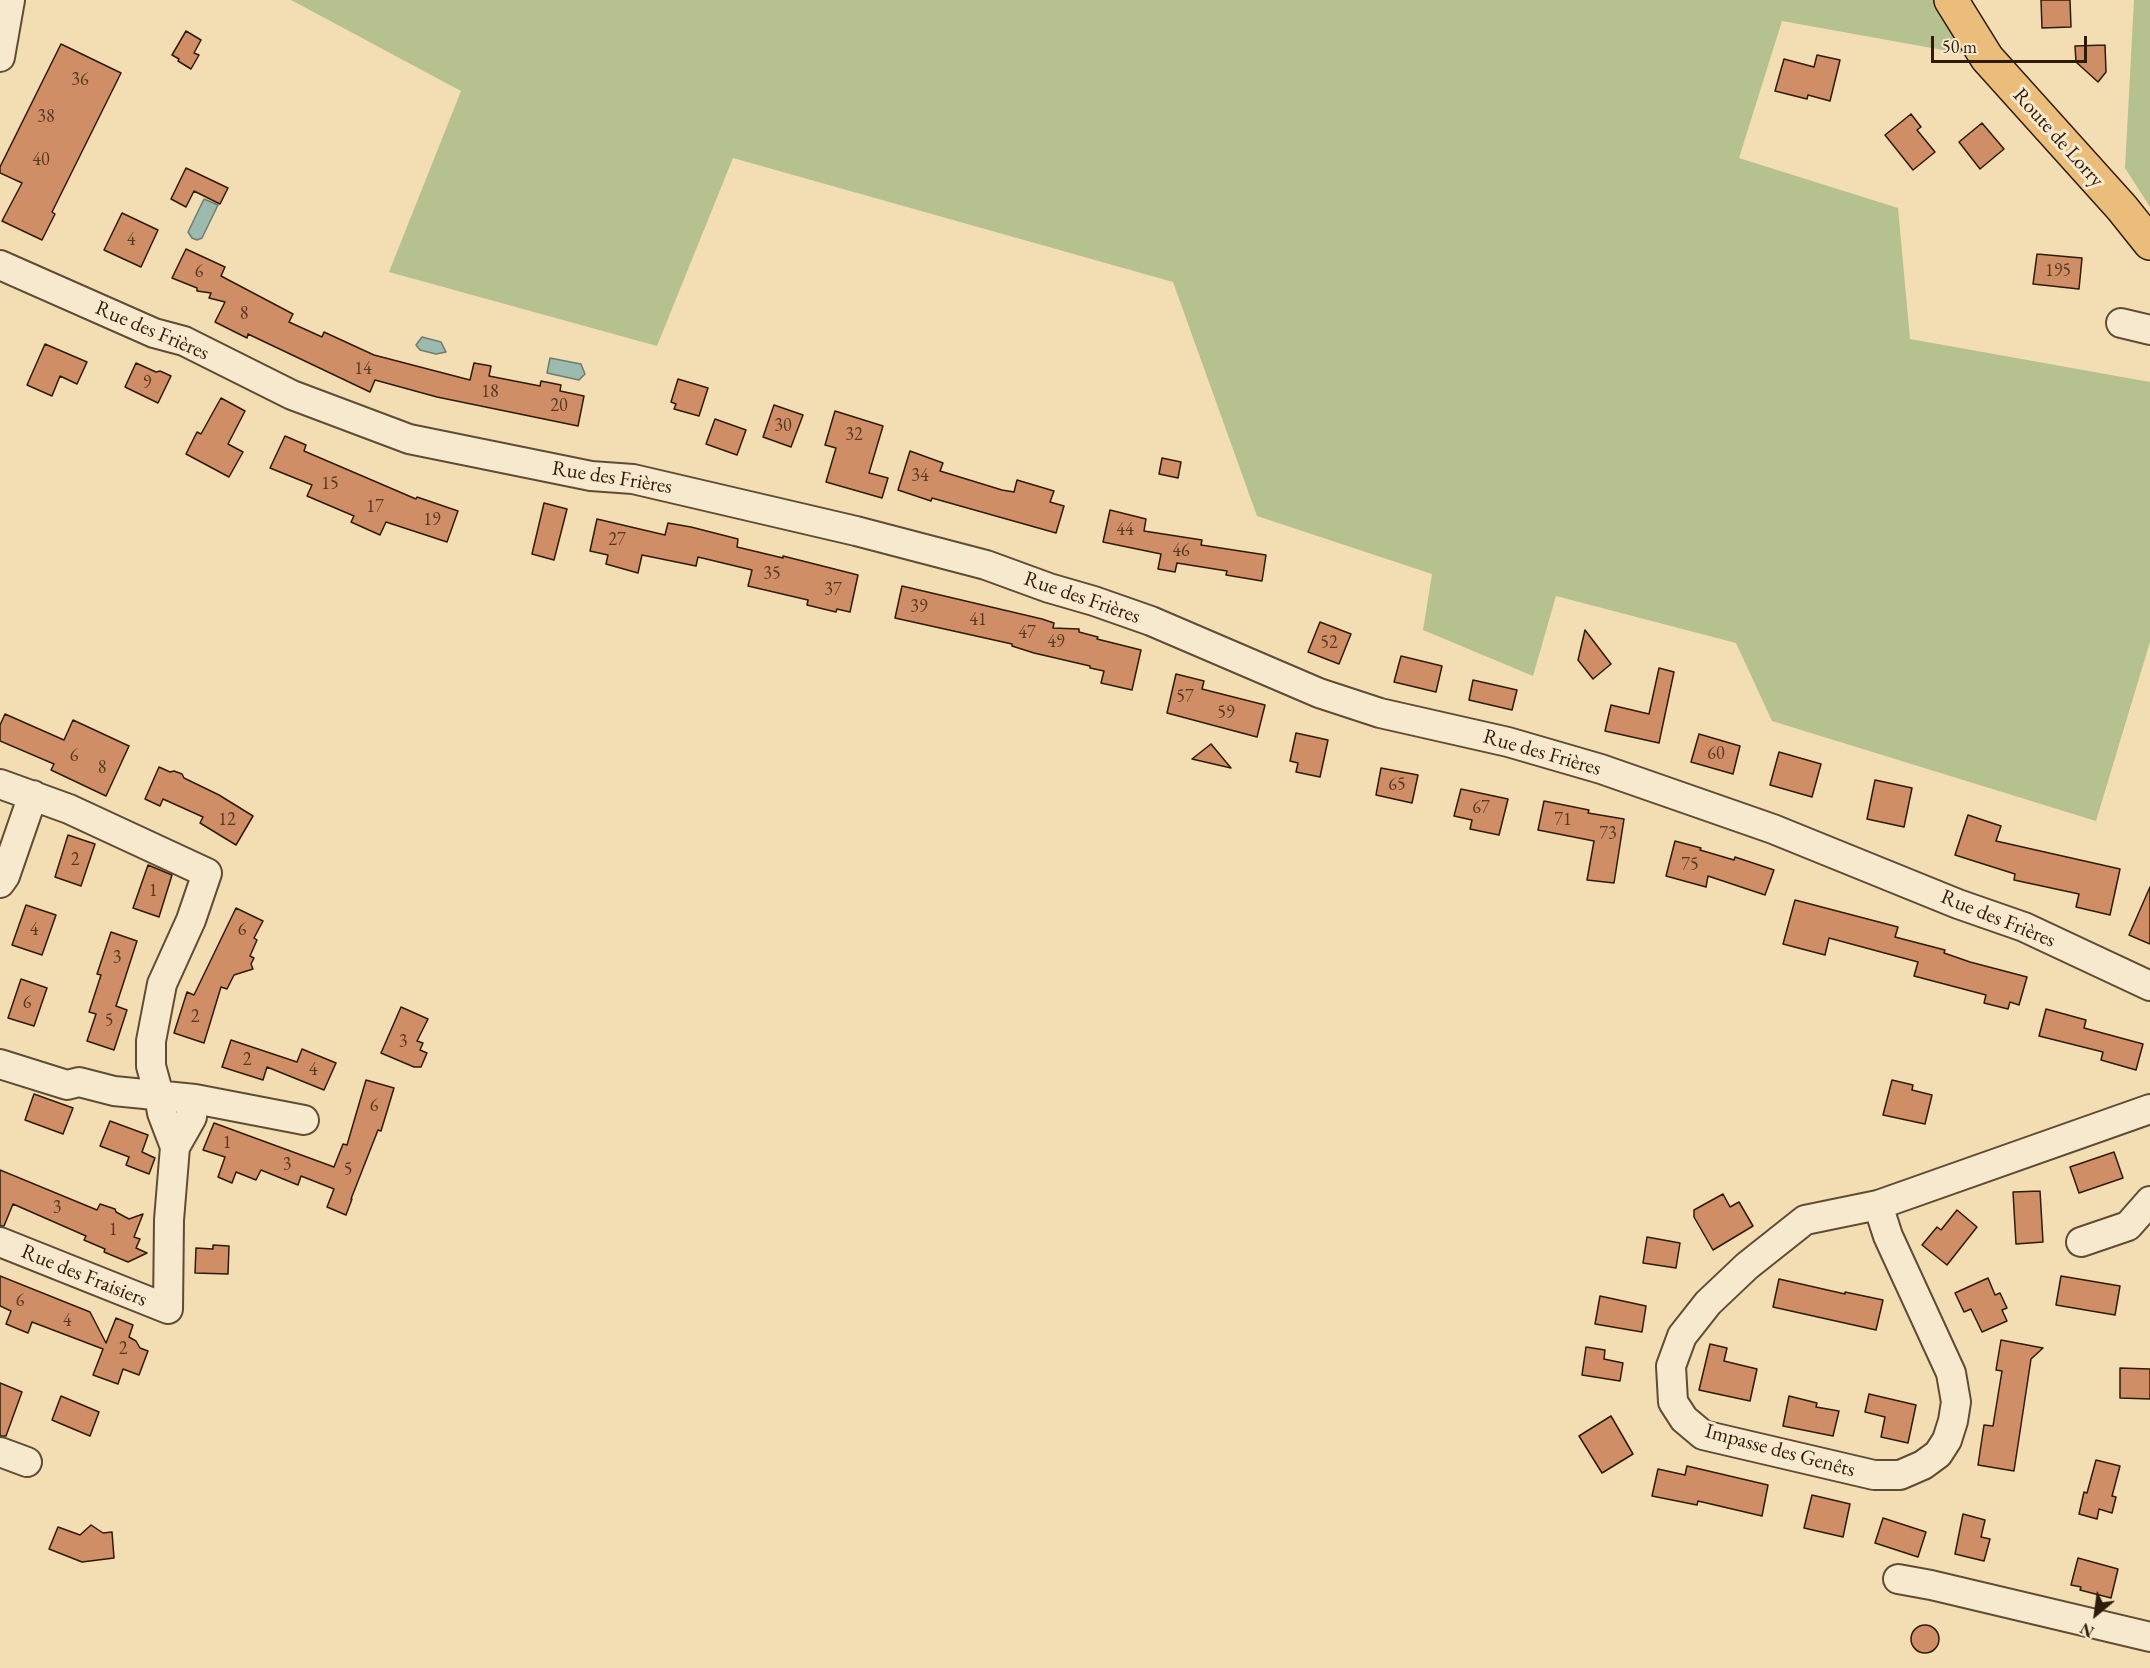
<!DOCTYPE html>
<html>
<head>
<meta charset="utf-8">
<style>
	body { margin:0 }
	#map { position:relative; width:2150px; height:1668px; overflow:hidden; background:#f3ddb3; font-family:"EB Garamond",serif }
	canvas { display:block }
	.north { position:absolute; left:2066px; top:1584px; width:60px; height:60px; -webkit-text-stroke:4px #f7e9ce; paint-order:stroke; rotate:209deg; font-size:16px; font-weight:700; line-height:24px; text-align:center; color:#2e1b0a }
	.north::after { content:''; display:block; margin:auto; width:21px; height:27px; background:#2e1b0a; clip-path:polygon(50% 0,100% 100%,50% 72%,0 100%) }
	.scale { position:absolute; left:1931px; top:36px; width:156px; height:27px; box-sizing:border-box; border:3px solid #2e1b0a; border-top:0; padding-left:8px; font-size:18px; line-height:21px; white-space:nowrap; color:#2e1b0a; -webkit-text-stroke:4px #f7e9ce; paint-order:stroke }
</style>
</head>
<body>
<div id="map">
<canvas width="2150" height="1668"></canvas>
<div class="north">N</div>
<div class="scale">50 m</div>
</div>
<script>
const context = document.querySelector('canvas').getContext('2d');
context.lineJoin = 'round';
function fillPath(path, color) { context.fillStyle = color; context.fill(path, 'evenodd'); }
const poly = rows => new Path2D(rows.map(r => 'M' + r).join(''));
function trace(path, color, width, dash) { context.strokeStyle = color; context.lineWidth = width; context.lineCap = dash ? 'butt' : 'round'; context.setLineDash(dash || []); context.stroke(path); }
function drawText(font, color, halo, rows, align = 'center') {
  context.font = font + ' "EB Garamond",serif'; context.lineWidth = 6; context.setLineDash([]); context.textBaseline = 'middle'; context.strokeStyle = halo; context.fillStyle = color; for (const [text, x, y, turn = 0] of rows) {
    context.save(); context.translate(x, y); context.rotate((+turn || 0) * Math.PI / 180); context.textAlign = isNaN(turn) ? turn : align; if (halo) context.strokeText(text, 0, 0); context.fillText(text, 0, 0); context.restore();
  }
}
fillPath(poly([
	[291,0,1951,0,1987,58,1782,21,1739,158,1898,208,1910,339,2150,382,2150,642,2096,821,1772,721,1736,643,1556,596,1533,676,1423,630,1432,574,1257,516,1173,282,733,158,657,346,389,272,461,91],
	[2134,0,2150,0,2150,207,2125,168]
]), '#b5c290');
const water = poly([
	[204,199,218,205,202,238,197,240,192,238,188,232,204,199],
	[422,337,441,342,446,352,436,354,420,350,416,345,422,337],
	[550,358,581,364,585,374,579,380,547,373,550,358]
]);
fillPath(water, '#9bbbaf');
trace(water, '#6f7b6d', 1.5);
const building = poly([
	[2041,0,2070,0,2071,27,2042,28,2041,0],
	[186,31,201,40,194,53,199,55,191,69,178,61,179,59,172,55,186,31],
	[61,44,121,73,52,212,55,214,42,240,2,221,22,183,0,173,0,167,61,44],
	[2105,45,2106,72,2098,82,2076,62,2075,46,2105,45],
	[1817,55,1840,60,1830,101,1808,95,1807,99,1775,91,1784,59,1814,67,1817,55],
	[1911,114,1921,127,1917,130,1935,152,1913,170,1885,135,1911,114],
	[1982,123,2004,149,1980,169,1959,142,1982,123],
	[186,168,228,188,220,204,194,191,186,207,171,199,186,168],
	[122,213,158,230,141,267,104,250,122,213],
	[186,249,225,267,221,276,293,314,289,322,322,337,324,332,374,355,470,380,474,363,491,366,489,376,540,386,541,381,561,385,560,391,584,396,578,426,437,397,375,380,370,392,248,334,247,338,215,322,225,302,209,298,211,293,197,291,197,288,172,278,186,249],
	[2037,254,2082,258,2079,289,2033,284,2037,254],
	[45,344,87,362,77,384,60,376,52,396,27,385,45,344],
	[136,363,156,372,160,371,171,376,158,403,125,387,136,363],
	[678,379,708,388,699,416,674,409,676,404,671,402,678,379],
	[221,398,245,411,228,444,243,452,229,477,186,454,197,432,201,434,221,398],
	[774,405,803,415,791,447,763,437,774,405],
	[835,411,883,426,869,473,888,478,882,498,826,482,836,448,825,445,835,411],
	[715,419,746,430,737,455,706,444,715,419],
	[285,436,306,445,304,451,416,499,417,497,458,511,447,542,386,522,380,535,351,522,354,516,307,496,312,485,270,468,285,436],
	[910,451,943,463,940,471,1002,490,1014,492,1017,480,1054,491,1050,502,1064,506,1056,533,932,498,931,501,898,490,910,451],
	[1162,458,1181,462,1178,478,1159,474,1162,458],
	[544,503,567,509,554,560,532,554,544,503],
	[1110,510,1146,519,1144,531,1202,540,1201,545,1266,555,1262,581,1226,575,1227,571,1177,563,1175,572,1158,569,1161,554,1103,542,1110,510],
	[597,519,665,535,668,523,691,527,738,539,737,547,783,558,783,556,858,575,850,612,837,609,836,612,807,605,808,600,748,586,752,570,698,557,696,566,642,555,638,573,606,564,608,555,590,551,597,519],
	[902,586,1042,619,1054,623,1053,628,1079,629,1079,632,1098,637,1097,639,1141,650,1132,690,1101,683,1104,671,1090,668,1090,666,1034,653,1012,646,1012,644,895,618,902,586],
	[1320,622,1351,634,1339,664,1308,652,1320,622],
	[1585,630,1611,664,1593,679,1578,660,1585,630],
	[1401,656,1442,666,1436,692,1394,682,1401,656],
	[1659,668,1674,672,1659,743,1605,731,1611,705,1649,714,1659,668],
	[1176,674,1204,681,1202,689,1265,705,1257,737,1167,713,1176,674],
	[1473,680,1517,690,1512,710,1469,700,1473,680],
	[5,714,64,740,73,720,129,746,106,796,51,770,54,764,0,741,0,725,5,714],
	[1296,733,1328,740,1320,777,1296,772,1298,763,1290,761,1296,733],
	[1699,734,1740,746,1733,774,1691,762,1699,734],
	[1211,744,1231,768,1192,759,1211,744],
	[1779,752,1821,764,1812,797,1770,785,1779,752],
	[159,767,170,772,174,771,182,774,184,778,219,795,253,816,236,845,200,823,203,817,163,799,160,806,145,799,159,767],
	[1381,768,1418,775,1412,803,1376,795,1381,768],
	[1875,780,1912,788,1904,827,1867,819,1875,780],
	[1461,789,1508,799,1499,835,1470,829,1472,820,1454,816,1461,789],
	[1544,801,1589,810,1588,813,1624,819,1614,883,1587,880,1594,841,1538,830,1544,801],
	[1968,815,2001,826,1996,841,2120,869,2110,915,2076,907,2079,894,2014,880,2015,874,1955,855,1968,815],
	[68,835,95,844,81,886,55,877,68,835],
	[1675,841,1701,848,1700,850,1734,860,1735,857,1774,870,1765,895,1708,876,1706,887,1666,876,1675,841],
	[148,865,172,875,159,917,133,908,148,865],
	[2150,887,2150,944,2129,935,2150,887],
	[1795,900,1898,927,1895,937,1945,950,1944,953,1970,962,2027,977,2019,1005,2010,1002,2008,1009,1984,1003,1986,995,1914,976,1918,962,1829,938,1825,955,1783,944,1795,900],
	[26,905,56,915,42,955,12,945,26,905],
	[236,908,263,921,254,938,257,940,250,956,254,958,251,964,253,969,234,975,227,989,221,987,204,1043,174,1033,187,992,194,995,236,908],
	[111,932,137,941,116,1006,127,1010,114,1050,87,1041,96,1014,89,1012,101,975,97,974,111,932],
	[21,979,47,988,34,1026,8,1018,21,979],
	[401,1007,428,1019,417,1041,423,1043,420,1050,427,1053,421,1067,414,1067,381,1053,401,1007],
	[2046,1009,2086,1020,2084,1028,2143,1044,2136,1070,2101,1060,2103,1052,2039,1036,2046,1009],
	[231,1040,297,1062,302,1049,336,1063,324,1090,267,1067,263,1080,222,1067,231,1040],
	[366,1080,394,1088,381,1131,378,1130,351,1199,352,1199,346,1215,327,1207,334,1189,301,1176,298,1185,261,1170,256,1180,236,1172,232,1183,218,1177,225,1157,203,1150,214,1123,334,1167,343,1144,347,1145,366,1080],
	[1892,1080,1913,1085,1912,1090,1932,1095,1925,1124,1883,1115,1892,1080],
	[34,1094,73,1108,63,1134,25,1120,34,1094],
	[110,1121,148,1135,142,1152,155,1158,149,1174,126,1165,129,1157,100,1146,110,1121],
	[2114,1152,2123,1178,2079,1193,2070,1167,2114,1152],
	[0,1170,97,1210,100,1204,115,1209,116,1212,129,1219,143,1214,134,1237,140,1239,136,1248,147,1253,128,1262,104,1252,105,1249,84,1240,86,1236,13,1204,4,1226,0,1226,0,1170],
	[2040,1191,2043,1242,2016,1244,2013,1192,2040,1191],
	[1723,1194,1730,1207,1739,1202,1753,1226,1713,1250,1694,1217,1694,1210,1723,1194],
	[1957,1210,1977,1227,1947,1265,1922,1245,1937,1227,1941,1230,1957,1210],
	[1647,1237,1680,1243,1676,1268,1643,1263,1647,1237],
	[213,1245,229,1246,228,1274,195,1273,196,1248,213,1249,213,1245],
	[0,1276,90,1312,106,1343,116,1318,133,1325,129,1337,136,1341,140,1348,148,1351,139,1375,123,1369,118,1384,93,1375,103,1349,32,1322,28,1333,6,1324,11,1311,0,1306,0,1276],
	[2061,1276,2120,1286,2115,1315,2056,1305,2061,1276],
	[1988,1278,1995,1295,2000,1293,2007,1308,2002,1310,2007,1321,1982,1332,1971,1309,1964,1312,1955,1293,1988,1278],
	[1779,1279,1845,1294,1845,1292,1883,1300,1876,1330,1773,1307,1779,1279],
	[1600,1296,1646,1306,1642,1332,1595,1324,1600,1296],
	[2001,1340,2043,1348,2031,1359,2014,1471,1978,1465,1984,1425,1993,1426,2002,1371,1996,1370,2001,1340],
	[1710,1344,1727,1348,1724,1361,1757,1369,1750,1401,1699,1390,1710,1344],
	[1586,1347,1605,1350,1604,1359,1623,1363,1620,1381,1582,1375,1586,1347],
	[2120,1368,2150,1369,2150,1399,2120,1398,2120,1368],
	[0,1383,22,1392,6,1436,0,1436,0,1383],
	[1869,1394,1916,1405,1908,1443,1881,1437,1885,1417,1865,1412,1869,1394],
	[61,1396,99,1412,90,1436,52,1420,61,1396],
	[1789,1396,1817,1403,1816,1407,1839,1411,1833,1436,1783,1426,1789,1396],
	[1611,1416,1633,1454,1602,1473,1579,1436,1611,1416],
	[2096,1460,2120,1466,2112,1496,2116,1497,2112,1513,2099,1509,2097,1519,2079,1514,2084,1492,2087,1493,2096,1460],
	[1687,1466,1768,1485,1762,1516,1698,1501,1697,1505,1652,1496,1658,1469,1685,1475,1687,1466],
	[1812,1495,1850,1504,1843,1537,1804,1528,1812,1495],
	[1963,1514,1985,1520,1981,1537,1990,1539,1984,1561,1955,1554,1963,1514],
	[1883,1518,1926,1532,1918,1557,1875,1543,1883,1518],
	[91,1525,103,1533,112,1532,114,1558,82,1562,49,1549,58,1527,80,1535,91,1525],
	[2078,1558,2118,1569,2111,1598,2080,1590,2081,1587,2071,1585,2078,1558],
	'1911 1639a14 14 0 1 1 28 0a14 14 0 1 1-28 0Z'
]);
fillPath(building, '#cf8e65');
trace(building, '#2e1b0a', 1.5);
const minor = poly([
	[0,57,10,0],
	[0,265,154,333,184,341,292,395,409,439,591,476,633,479,856,531,986,565,1049,588,1094,601,1151,621,1319,693,1380,713,1508,742,1601,769,1773,829,1958,904,2024,927,2150,986],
	[2121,323,2150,330],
	[0,784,69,809,207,873,191,920,162,984,151,1041,151,1066,159,1095,162,1113,175,1147],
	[0,883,5,876,33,795],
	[0,1064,67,1085,79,1082,114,1091,195,1099,304,1120],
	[1878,1205,1888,1236,1951,1373,1956,1402,1953,1421,1947,1440,1938,1454,1923,1465,1900,1475,1874,1475,1703,1435,1684,1419,1673,1402,1671,1366,1682,1336,1708,1303,1747,1266,1805,1220,1878,1205,2150,1109],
	[0,1242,168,1309,169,1220,175,1147,192,1117,189,1099],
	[2081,1242,2128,1226,2150,1201],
	[0,1452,27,1462],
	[1898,1579,1931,1585,2150,1637]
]);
const major = poly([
	[1951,0,1987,58,2122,208,2150,243]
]);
trace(minor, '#5f4c34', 32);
trace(major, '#2e1b0a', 36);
trace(minor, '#f7e9ce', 28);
trace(major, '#eabe7a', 33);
drawText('18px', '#563821', null, [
	["36",80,80],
	["38",46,117],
	["40",41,160],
	["4",131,240],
	["195",2058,271],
	["6",199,272],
	["8",244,314],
	["14",363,369],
	["9",147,383],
	["18",490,392],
	["20",559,406],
	["30",783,426],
	["32",854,435],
	["34",920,476],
	["15",330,484],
	["17",375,507],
	["19",432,520],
	["44",1125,530],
	["27",617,540],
	["46",1181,551],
	["35",772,574],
	["37",833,590],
	["39",919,607],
	["41",978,620],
	["47",1027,633],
	["49",1056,642],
	["52",1329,643],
	["57",1185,697],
	["59",1226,713],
	["60",1716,754],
	["6",74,756],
	["8",102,768],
	["65",1397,785],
	["67",1481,808],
	["12",227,820],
	["71",1563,820],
	["73",1608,834],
	["2",75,860],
	["75",1690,865],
	["1",153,891],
	["4",34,930],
	["6",242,930],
	["3",117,958],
	["6",27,1003],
	["2",195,1017],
	["5",109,1021],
	["3",403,1042],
	["2",247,1060],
	["4",313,1070],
	["6",374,1106],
	["1",227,1143],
	["3",287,1165],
	["5",348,1170],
	["3",57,1208],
	["1",113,1230],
	["6",20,1301],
	["4",67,1321],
	["2",123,1349]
]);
drawText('21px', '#2e1b0a', '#f7e9ce', [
	["Route de Lorry",2058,138,48],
	["Rue des Frières",152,331,23],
	["Rue des Frières",612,478,9],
	["Rue des Frières",1082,598,19],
	["Rue des Frières",1542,753,16],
	["Rue des Frières",1998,919,22],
	["Rue des Fraisiers",84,1276,22],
	["Impasse des Genêts",1780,1451,15]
]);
</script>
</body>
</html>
